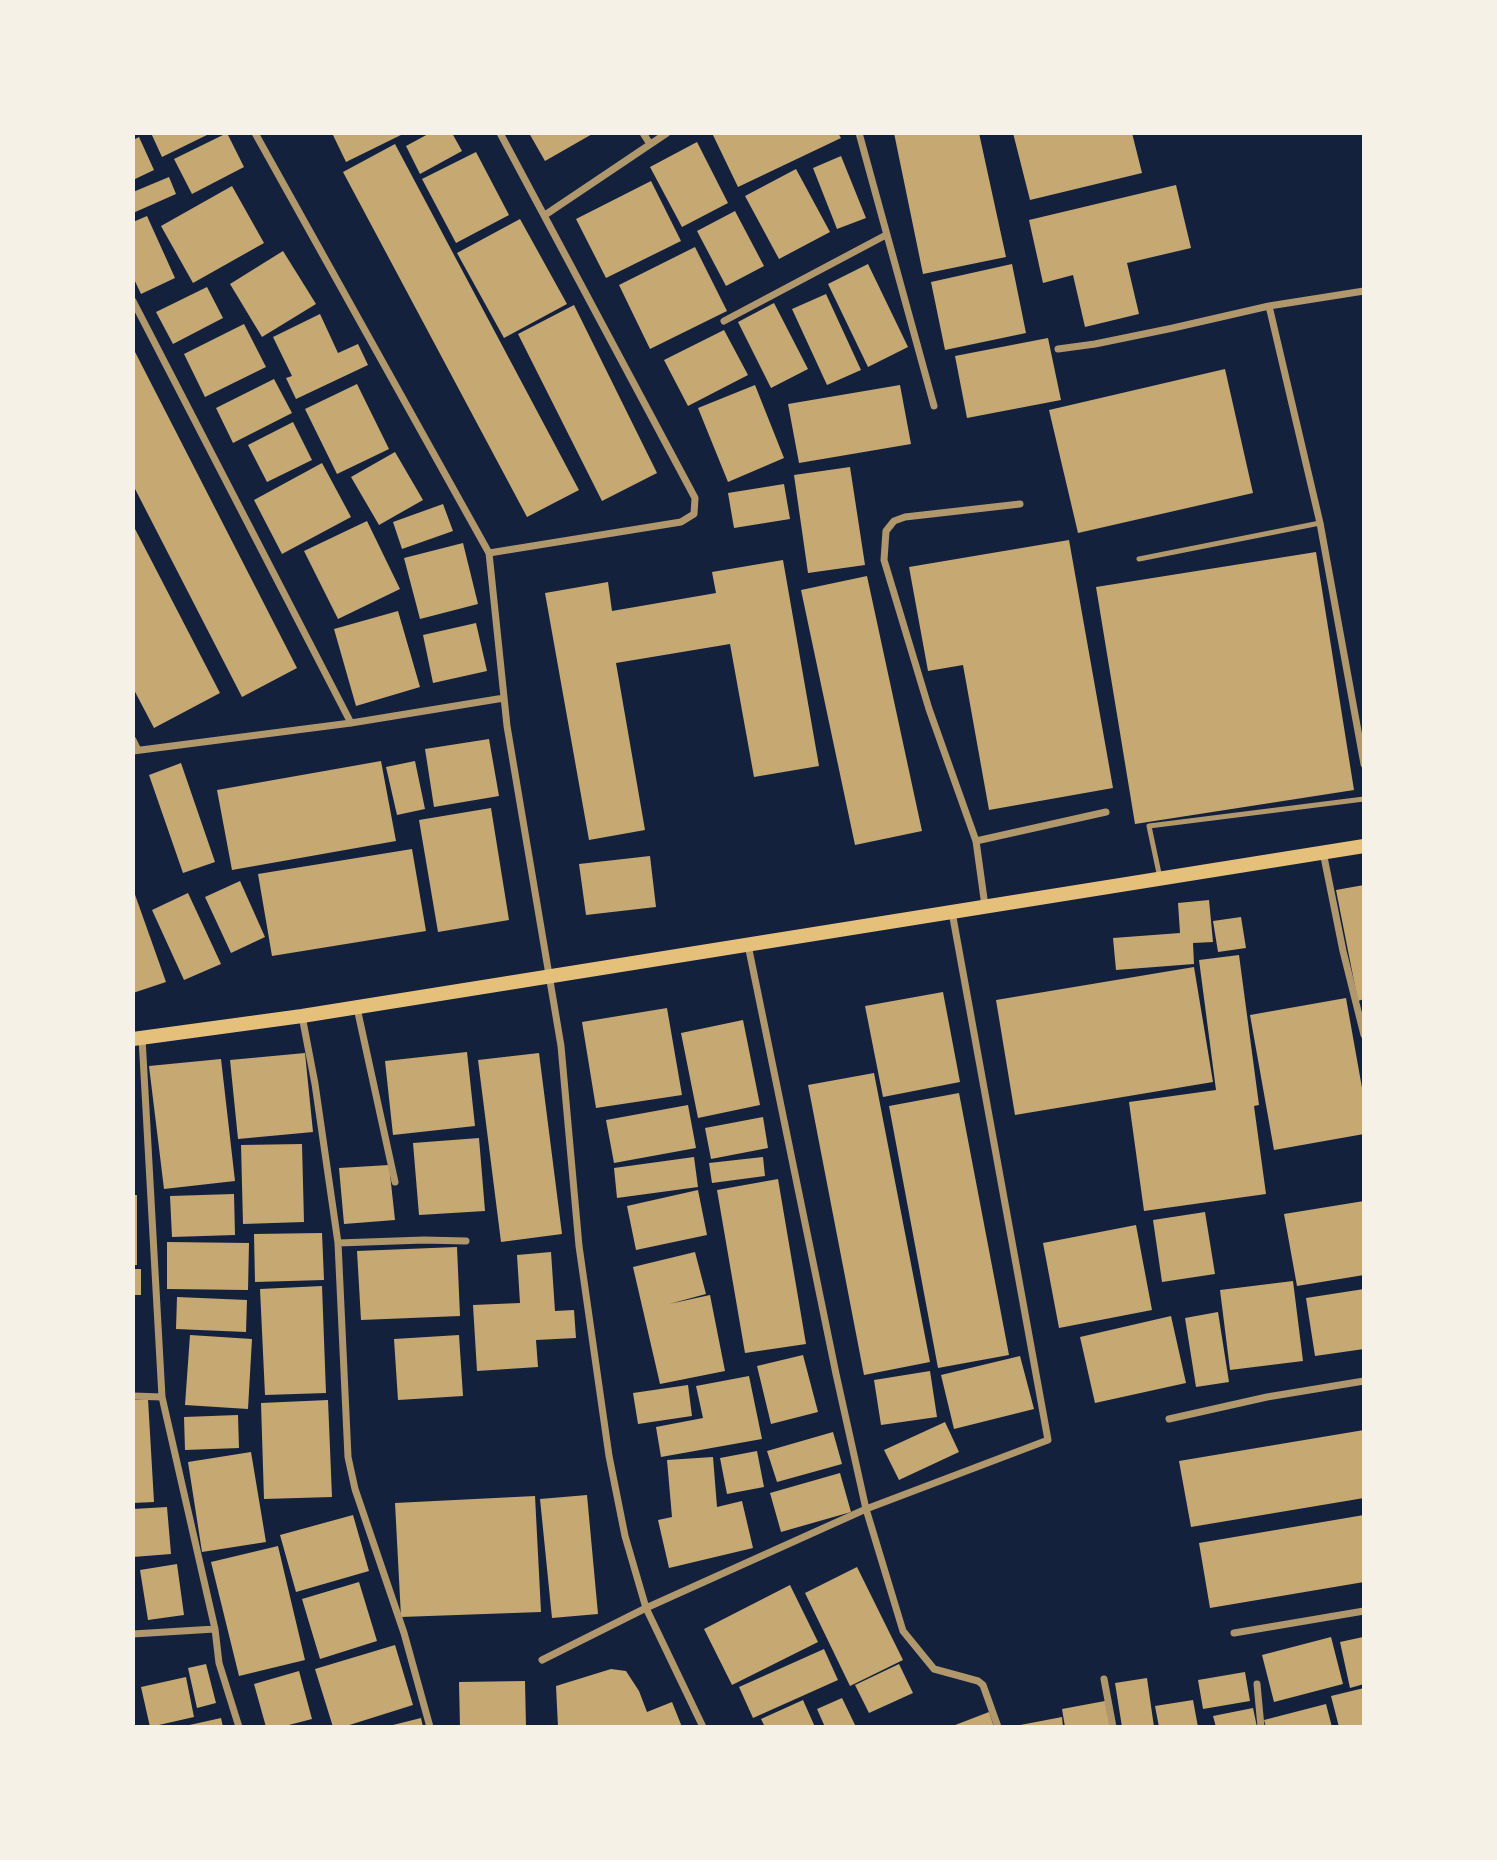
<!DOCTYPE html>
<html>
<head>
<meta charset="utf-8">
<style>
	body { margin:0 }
	#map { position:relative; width:1497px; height:1860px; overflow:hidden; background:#14213d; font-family:Cabin,sans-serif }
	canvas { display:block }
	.frame { position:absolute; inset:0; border:135px solid #f6f1e7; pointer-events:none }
</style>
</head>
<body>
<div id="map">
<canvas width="1497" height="1860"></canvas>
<div class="frame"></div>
</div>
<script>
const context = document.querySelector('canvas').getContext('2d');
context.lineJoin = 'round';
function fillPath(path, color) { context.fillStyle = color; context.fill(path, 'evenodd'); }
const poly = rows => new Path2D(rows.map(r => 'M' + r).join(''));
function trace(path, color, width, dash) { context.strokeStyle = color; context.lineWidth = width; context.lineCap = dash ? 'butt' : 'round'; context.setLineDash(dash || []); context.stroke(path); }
fillPath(poly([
	[151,133,211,133,162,157],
	[227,133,244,167,192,194,174,159],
	[332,133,405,133,346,162],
	[430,133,452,133,462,151,420,174,406,146],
	[529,133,594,133,545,161],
	[712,133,838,133,841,138,738,187],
	[894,133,979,133,1006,257,923,274],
	[1013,133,1132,133,1142,173,1030,200],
	[139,137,154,170,133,180,133,140],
	[697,142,728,203,682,227,650,167],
	[395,144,579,490,527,517,343,172],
	[476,152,509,215,456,243,422,179],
	[841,156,866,218,837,229,813,168],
	[796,169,830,232,779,259,745,196],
	[169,177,176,194,133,213,133,192],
	[651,181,681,241,606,278,576,219],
	[1176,185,1191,248,1127,263,1139,314,1085,327,1073,275,1043,283,1029,220],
	[232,186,264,243,193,283,161,226],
	[735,211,764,266,726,286,697,231],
	[147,216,175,278,141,294,133,277,133,222],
	[520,219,567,304,504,338,457,253],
	[695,247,727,311,650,349,619,285],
	[283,251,316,304,262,337,230,284],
	[868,264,908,347,868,367,828,284],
	[1012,264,1026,333,945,350,931,282],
	[207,287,223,318,173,344,156,312],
	[826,294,861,370,827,385,792,309],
	[774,303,808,369,771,388,738,322],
	[574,305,657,473,602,501,518,334],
	[320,314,338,353,358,344,368,365,296,399,286,378,292,376,273,337],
	[244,324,266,367,205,397,184,354],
	[724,330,748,375,688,406,664,360],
	[1048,338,1061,400,967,418,955,356],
	[133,348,297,668,242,697,133,485],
	[1225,369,1253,493,1078,533,1049,410],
	[274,379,292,413,233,443,216,408],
	[357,384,389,449,337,474,305,409],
	[755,385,784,458,728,482,698,408],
	[900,385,911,444,799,463,788,404],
	[293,422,312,460,267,482,248,445],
	[395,452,423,500,379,525,351,477],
	[322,463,351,517,282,554,254,500],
	[850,467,865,565,808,573,794,475],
	[784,484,790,519,734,528,728,493],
	[443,504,453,531,402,549,393,522],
	[367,521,400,589,338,619,304,551],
	[133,525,220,693,154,728,133,688],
	[1069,540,1113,788,989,810,963,665,928,671,909,567],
	[463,543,478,604,420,619,404,558],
	[1316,552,1354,790,1135,824,1096,587],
	[783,560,819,766,754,777,730,644,616,663,645,830,589,840,545,593,608,582,612,611,716,593,712,572],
	[867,576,922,831,855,845,801,590],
	[398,611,420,687,356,706,334,629],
	[476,623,487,671,433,683,423,635],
	[489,739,499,796,434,807,425,749],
	[381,761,396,841,232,870,217,790],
	[415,761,425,809,397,815,386,767],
	[181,763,215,862,183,873,149,775],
	[491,808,509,920,438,932,419,820],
	[412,849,426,931,272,956,258,874],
	[650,856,656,907,586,915,579,864],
	[240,881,265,937,231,953,205,897],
	[1364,885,1364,999,1358,1001,1336,890],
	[133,889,166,982,133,993],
	[188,893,221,964,184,980,152,910],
	[1209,900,1213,942,1193,943,1194,964,1116,970,1113,938,1180,933,1178,903],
	[1241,917,1246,948,1218,952,1213,921],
	[1239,955,1259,1105,1254,1106,1266,1194,1144,1211,1129,1102,1216,1090,1199,960],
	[1194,967,1213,1082,1015,1115,996,1000],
	[943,992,960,1082,883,1097,865,1006],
	[1346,998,1364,1099,1364,1134,1274,1150,1250,1015],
	[667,1008,682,1095,596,1108,582,1022],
	[743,1020,760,1105,698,1118,681,1033],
	[467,1052,475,1126,393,1135,385,1061],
	[305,1053,313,1132,238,1139,230,1060],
	[539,1053,562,1234,501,1242,478,1060],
	[221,1059,235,1181,164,1189,149,1066],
	[874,1073,930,1362,864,1375,808,1085],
	[959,1093,1009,1355,938,1368,889,1106],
	[688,1105,696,1148,614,1163,606,1120],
	[763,1117,768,1148,711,1159,705,1128],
	[479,1138,485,1211,419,1215,413,1143],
	[302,1144,304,1222,243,1224,241,1145],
	[694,1157,698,1187,617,1198,614,1168],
	[763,1157,765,1176,712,1183,709,1163],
	[389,1165,395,1220,344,1224,339,1168],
	[778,1179,806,1344,745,1353,717,1190],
	[698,1190,707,1235,636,1250,627,1206],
	[234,1194,235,1235,172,1237,170,1196],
	[133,1195,137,1195,137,1265,133,1265],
	[1364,1201,1364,1275,1297,1286,1284,1214],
	[1205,1212,1215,1274,1162,1282,1153,1220],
	[1136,1225,1152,1310,1059,1328,1043,1243],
	[322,1233,324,1280,255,1282,254,1234],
	[167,1242,249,1243,248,1290,167,1289],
	[457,1247,460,1316,361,1320,357,1251],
	[551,1252,555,1311,574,1310,576,1338,536,1340,538,1367,477,1371,473,1305,520,1303,517,1255],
	[695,1252,706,1294,669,1304,710,1295,725,1371,660,1384,633,1267],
	[133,1269,141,1269,141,1295,133,1295],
	[1293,1281,1303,1361,1230,1370,1220,1290],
	[322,1286,326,1393,265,1395,260,1289],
	[1364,1289,1364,1349,1315,1356,1306,1298],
	[177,1297,247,1300,246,1332,176,1329],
	[1218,1312,1229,1382,1196,1387,1185,1318],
	[1171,1316,1186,1383,1095,1403,1080,1337],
	[190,1335,252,1339,248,1409,185,1405],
	[459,1335,463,1396,398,1400,394,1339],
	[803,1355,818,1412,771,1424,757,1366],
	[1020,1356,1034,1409,954,1429,941,1375],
	[930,1371,937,1417,881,1425,874,1380],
	[749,1376,762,1439,661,1457,656,1427,703,1418,696,1386],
	[688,1385,692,1416,638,1424,633,1393],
	[148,1399,154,1502,133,1503,133,1400],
	[328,1400,332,1497,264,1499,261,1403],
	[238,1415,239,1448,185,1450,184,1417],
	[945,1422,959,1452,899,1480,884,1450],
	[1364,1430,1364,1498,1191,1527,1179,1461],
	[833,1432,842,1464,777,1482,767,1451],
	[757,1451,764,1487,727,1494,720,1458],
	[251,1452,266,1542,202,1552,188,1462],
	[713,1457,717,1507,742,1501,753,1548,669,1568,658,1520,672,1517,667,1460],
	[840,1473,851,1512,781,1532,770,1493],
	[587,1495,598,1614,552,1618,540,1499],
	[535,1496,541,1612,401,1617,395,1503],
	[167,1507,171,1554,133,1557,133,1509],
	[353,1515,369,1571,296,1592,280,1535],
	[1364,1515,1364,1582,1210,1608,1199,1543],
	[278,1546,305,1660,239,1676,211,1562],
	[177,1564,184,1615,148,1620,140,1570],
	[857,1567,903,1660,850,1686,805,1593],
	[359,1582,377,1641,320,1659,302,1599],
	[790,1585,818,1642,732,1685,704,1629],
	[1331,1637,1343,1684,1274,1702,1262,1655],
	[1363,1637,1364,1684,1350,1688,1340,1642],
	[395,1645,413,1705,343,1727,333,1727,315,1669],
	[824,1649,838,1680,753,1718,739,1687],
	[206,1664,216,1703,197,1708,188,1668],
	[899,1664,913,1693,869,1713,855,1685],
	[611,1669,626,1671,639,1691,647,1712,672,1702,682,1727,558,1727,556,1686],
	[299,1671,312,1719,281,1727,266,1727,254,1684],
	[1245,1672,1250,1701,1203,1709,1198,1680],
	[186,1677,194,1717,150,1727,141,1687],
	[1147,1678,1154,1727,1122,1727,1115,1683],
	[525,1681,526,1727,460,1727,459,1682],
	[1364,1688,1364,1727,1339,1727,1331,1696],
	[842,1698,856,1727,825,1727,817,1709],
	[803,1700,815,1727,765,1727,761,1719],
	[1193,1700,1198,1727,1159,1727,1155,1706],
	[1105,1701,1110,1727,1065,1727,1062,1709],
	[1326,1704,1332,1727,1266,1727,1264,1720],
	[1253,1708,1257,1727,1216,1727,1213,1716],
	[989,1712,994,1727,950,1727],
	[1062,1717,1063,1727,1015,1727,1015,1726],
	[221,1718,223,1727,185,1727,185,1726],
	[421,1718,423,1727,390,1727,389,1726]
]), '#c6a872');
trace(poly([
	[1139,559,1320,523],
	[1160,878,1149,826,1364,799]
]), '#b1986c', 5);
trace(poly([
	[255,133,489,553,507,726,561,1046,579,1246,609,1456,625,1536,646,1608,703,1727],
	[643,133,650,144],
	[859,133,934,406],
	[545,215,667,133],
	[133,301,351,723],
	[1269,306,1320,523,1364,764],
	[724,321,886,235],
	[1058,349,1095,344,1173,328,1269,306,1364,291],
	[489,553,681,522,694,514,695,498,500,133],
	[133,740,138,750],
	[133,751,351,723,504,698],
	[976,841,1106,812],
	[1323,852,1343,951,1364,1035],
	[985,906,976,841,929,709,884,560,886,531,894,521,905,517,1020,504],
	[748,945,836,1374,866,1509,903,1631,934,1669,978,1681,983,1685,998,1727],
	[357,1008,395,1182],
	[302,1016,315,1084,338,1243,348,1457,355,1489,404,1633,430,1727],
	[142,1038,162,1397,215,1629,219,1663,239,1727],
	[338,1243,424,1240,466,1241],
	[133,1396,162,1397],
	[1169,1419,1267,1397,1364,1381],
	[1234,1633,1364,1611],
	[133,1634,215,1629],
	[542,1660,646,1608,866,1509,1048,1440,952,912],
	[1104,1679,1113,1727],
	[1257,1684,1261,1727]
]), '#b1986c', 7);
trace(poly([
	[133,1039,302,1016,1364,846]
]), '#e5c07b', 14);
</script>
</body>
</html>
